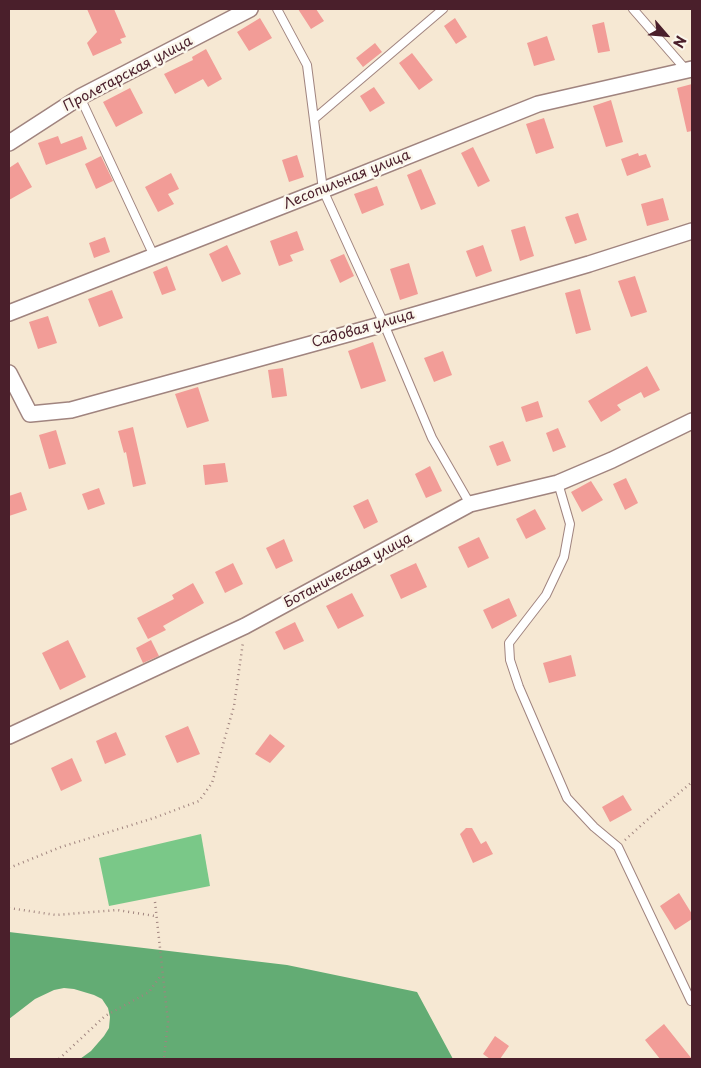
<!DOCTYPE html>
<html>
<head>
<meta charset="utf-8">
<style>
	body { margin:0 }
	#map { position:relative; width:701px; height:1068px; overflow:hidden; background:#f6e8d3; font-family:"Playpen Sans",sans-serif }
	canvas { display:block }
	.frame { position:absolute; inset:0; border:10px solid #4a1f2b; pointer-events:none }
	.north { position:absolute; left:641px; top:10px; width:50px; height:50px; -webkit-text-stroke:4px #fbf7ec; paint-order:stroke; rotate:117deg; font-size:14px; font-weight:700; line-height:20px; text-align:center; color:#4a1f2b }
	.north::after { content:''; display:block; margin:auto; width:18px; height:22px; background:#4a1f2b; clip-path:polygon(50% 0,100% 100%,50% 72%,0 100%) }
</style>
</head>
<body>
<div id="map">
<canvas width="701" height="1068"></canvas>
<div class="frame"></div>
<div class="north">N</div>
</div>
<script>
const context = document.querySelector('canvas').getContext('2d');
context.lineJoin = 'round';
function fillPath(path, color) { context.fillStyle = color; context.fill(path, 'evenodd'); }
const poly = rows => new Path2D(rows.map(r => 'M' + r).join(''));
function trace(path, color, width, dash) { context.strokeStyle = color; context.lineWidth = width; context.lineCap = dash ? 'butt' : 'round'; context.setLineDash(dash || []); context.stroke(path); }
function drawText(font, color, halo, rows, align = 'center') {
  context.font = font + ' "Playpen Sans",sans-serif'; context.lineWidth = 5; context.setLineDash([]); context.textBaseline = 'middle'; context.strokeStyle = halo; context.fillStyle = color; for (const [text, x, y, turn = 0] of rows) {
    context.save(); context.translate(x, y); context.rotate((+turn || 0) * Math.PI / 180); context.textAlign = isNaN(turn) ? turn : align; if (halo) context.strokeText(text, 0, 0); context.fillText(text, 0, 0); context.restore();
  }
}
fillPath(poly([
	[201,834,210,886,109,906,99,858]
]), '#7ac888');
fillPath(poly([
	[9,932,287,965,417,992,453,1059,80,1059,91,1051,104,1036,109,1028,110,1017,108,1008,102,999,94,995,74,989,64,988,54,990,35,999,9,1019]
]), '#63ac74');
fillPath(poly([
	[87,9,114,9,126,37,120,39,122,43,93,56,87,43,97,32],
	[298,9,316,9,324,21,311,29],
	[260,18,272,38,249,51,237,32],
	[455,18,467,37,456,44,444,26],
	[604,22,610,51,598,53,592,25],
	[547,36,555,60,534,66,527,43],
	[375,43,382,52,363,67,356,58],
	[206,49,222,79,208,87,203,79,175,94,164,74,193,60,192,57],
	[412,53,433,80,419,90,399,63],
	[692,84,692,131,687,132,677,88],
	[374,87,385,103,370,112,360,96],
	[130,88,143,113,116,127,103,102],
	[611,100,623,142,606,147,593,106],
	[544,118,554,148,536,154,526,124],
	[58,136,61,144,82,136,87,149,46,165,38,143],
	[473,147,490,181,478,187,461,153],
	[638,153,639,156,646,154,651,167,627,176,621,159],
	[297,155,304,177,289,182,282,160],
	[101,156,113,181,96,189,85,164],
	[18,162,32,187,9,200,9,168],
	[421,169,436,204,421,210,407,175],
	[171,173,179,189,168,194,174,204,158,212,145,187],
	[377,186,384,205,362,214,354,194],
	[663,198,669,220,647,226,641,204],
	[578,213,587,240,575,244,565,217],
	[525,226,534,256,520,261,511,230],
	[297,231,304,250,290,255,293,261,279,266,270,241],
	[105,237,110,252,94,258,89,243],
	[227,245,241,274,222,282,209,254],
	[483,245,492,271,476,277,466,251],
	[344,254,354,276,340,283,330,260],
	[409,263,418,294,400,300,390,269],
	[167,266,176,290,162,295,153,272],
	[635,276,647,312,631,317,618,281],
	[580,289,591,330,576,334,565,293],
	[112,290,123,318,99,327,88,299],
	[48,316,57,343,38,349,29,322],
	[373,342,386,381,361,389,348,351],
	[443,351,452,375,434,382,424,358],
	[647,366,660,390,644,398,641,392,617,405,621,410,601,422,588,401],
	[283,368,287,396,272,398,268,370],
	[198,387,209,421,187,428,175,394],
	[538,401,543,417,526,422,521,407],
	[133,427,146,484,133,487,126,452,124,453,118,431],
	[558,428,566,447,553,452,546,433],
	[56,430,66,464,49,469,39,435],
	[503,441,511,461,497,466,489,446],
	[225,463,228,482,205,485,203,465],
	[430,466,442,491,426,498,415,474],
	[626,478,638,503,625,510,613,484],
	[591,481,603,500,582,512,571,492],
	[99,488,105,504,88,510,82,494],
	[21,492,27,510,9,516,9,496],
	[368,499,378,522,364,529,353,506],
	[535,509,546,529,526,539,516,519],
	[479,537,489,558,468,568,458,547],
	[284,539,293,561,276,569,266,548],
	[233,563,243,584,225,593,215,572],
	[416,563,427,587,401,599,390,575],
	[193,583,204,603,163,626,166,630,148,639,137,618,174,599,172,595],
	[352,593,364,616,338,629,326,606],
	[509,598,517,616,492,629,483,610],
	[295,622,304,641,284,650,275,632],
	[68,640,86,677,60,690,42,653],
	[151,640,159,656,143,663,136,648],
	[571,655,576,676,549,683,543,663],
	[188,726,200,754,177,763,165,736],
	[116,732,126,755,105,764,96,741],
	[270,734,285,746,270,763,255,754],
	[72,758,82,781,61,791,51,768],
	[623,795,632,810,610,822,602,807],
	[466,828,472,828,481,844,486,841,493,854,473,863,460,834],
	[679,893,692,914,692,919,675,930,660,906],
	[664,1024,692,1059,660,1059,645,1040],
	[495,1036,509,1046,500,1059,490,1059,483,1054]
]), '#f29c97');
const service = poly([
	[277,9,307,65,323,190,384,324,432,438,470,504],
	[633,9,687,71],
	[80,97,154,256],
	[314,119,443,9],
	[558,483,570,524,564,557,546,595,509,643,510,660,519,687,567,798,594,827,618,847,691,1001]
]);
const minor = poly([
	[9,143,80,97,250,9],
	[9,313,323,190,538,104,692,69],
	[9,373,30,414,71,410,384,324,589,264,692,231],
	[9,736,245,626,470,504,558,483,612,460,692,421]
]);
trace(service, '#a0847f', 10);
trace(minor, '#a0847f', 18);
trace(poly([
	[625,840,646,821,692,782],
	[9,868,61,847,154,818,199,801,212,783,234,706,243,642],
	[155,902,168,1022,164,1059],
	[9,908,56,915,117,910,155,916],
	[59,1059,105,1016,149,992,161,975]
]), '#a0847f', 2.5, [1, 4]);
trace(service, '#fff', 8);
trace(minor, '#fff', 15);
drawText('14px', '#4a1f2b', '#fbf7ec', [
	["Пролетарская улица",128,74,-28],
	["Лесопильная улица",347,180,-22],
	["Садовая улица",363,329,-16],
	["Ботаническая улица",348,571,-28]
]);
</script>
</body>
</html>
